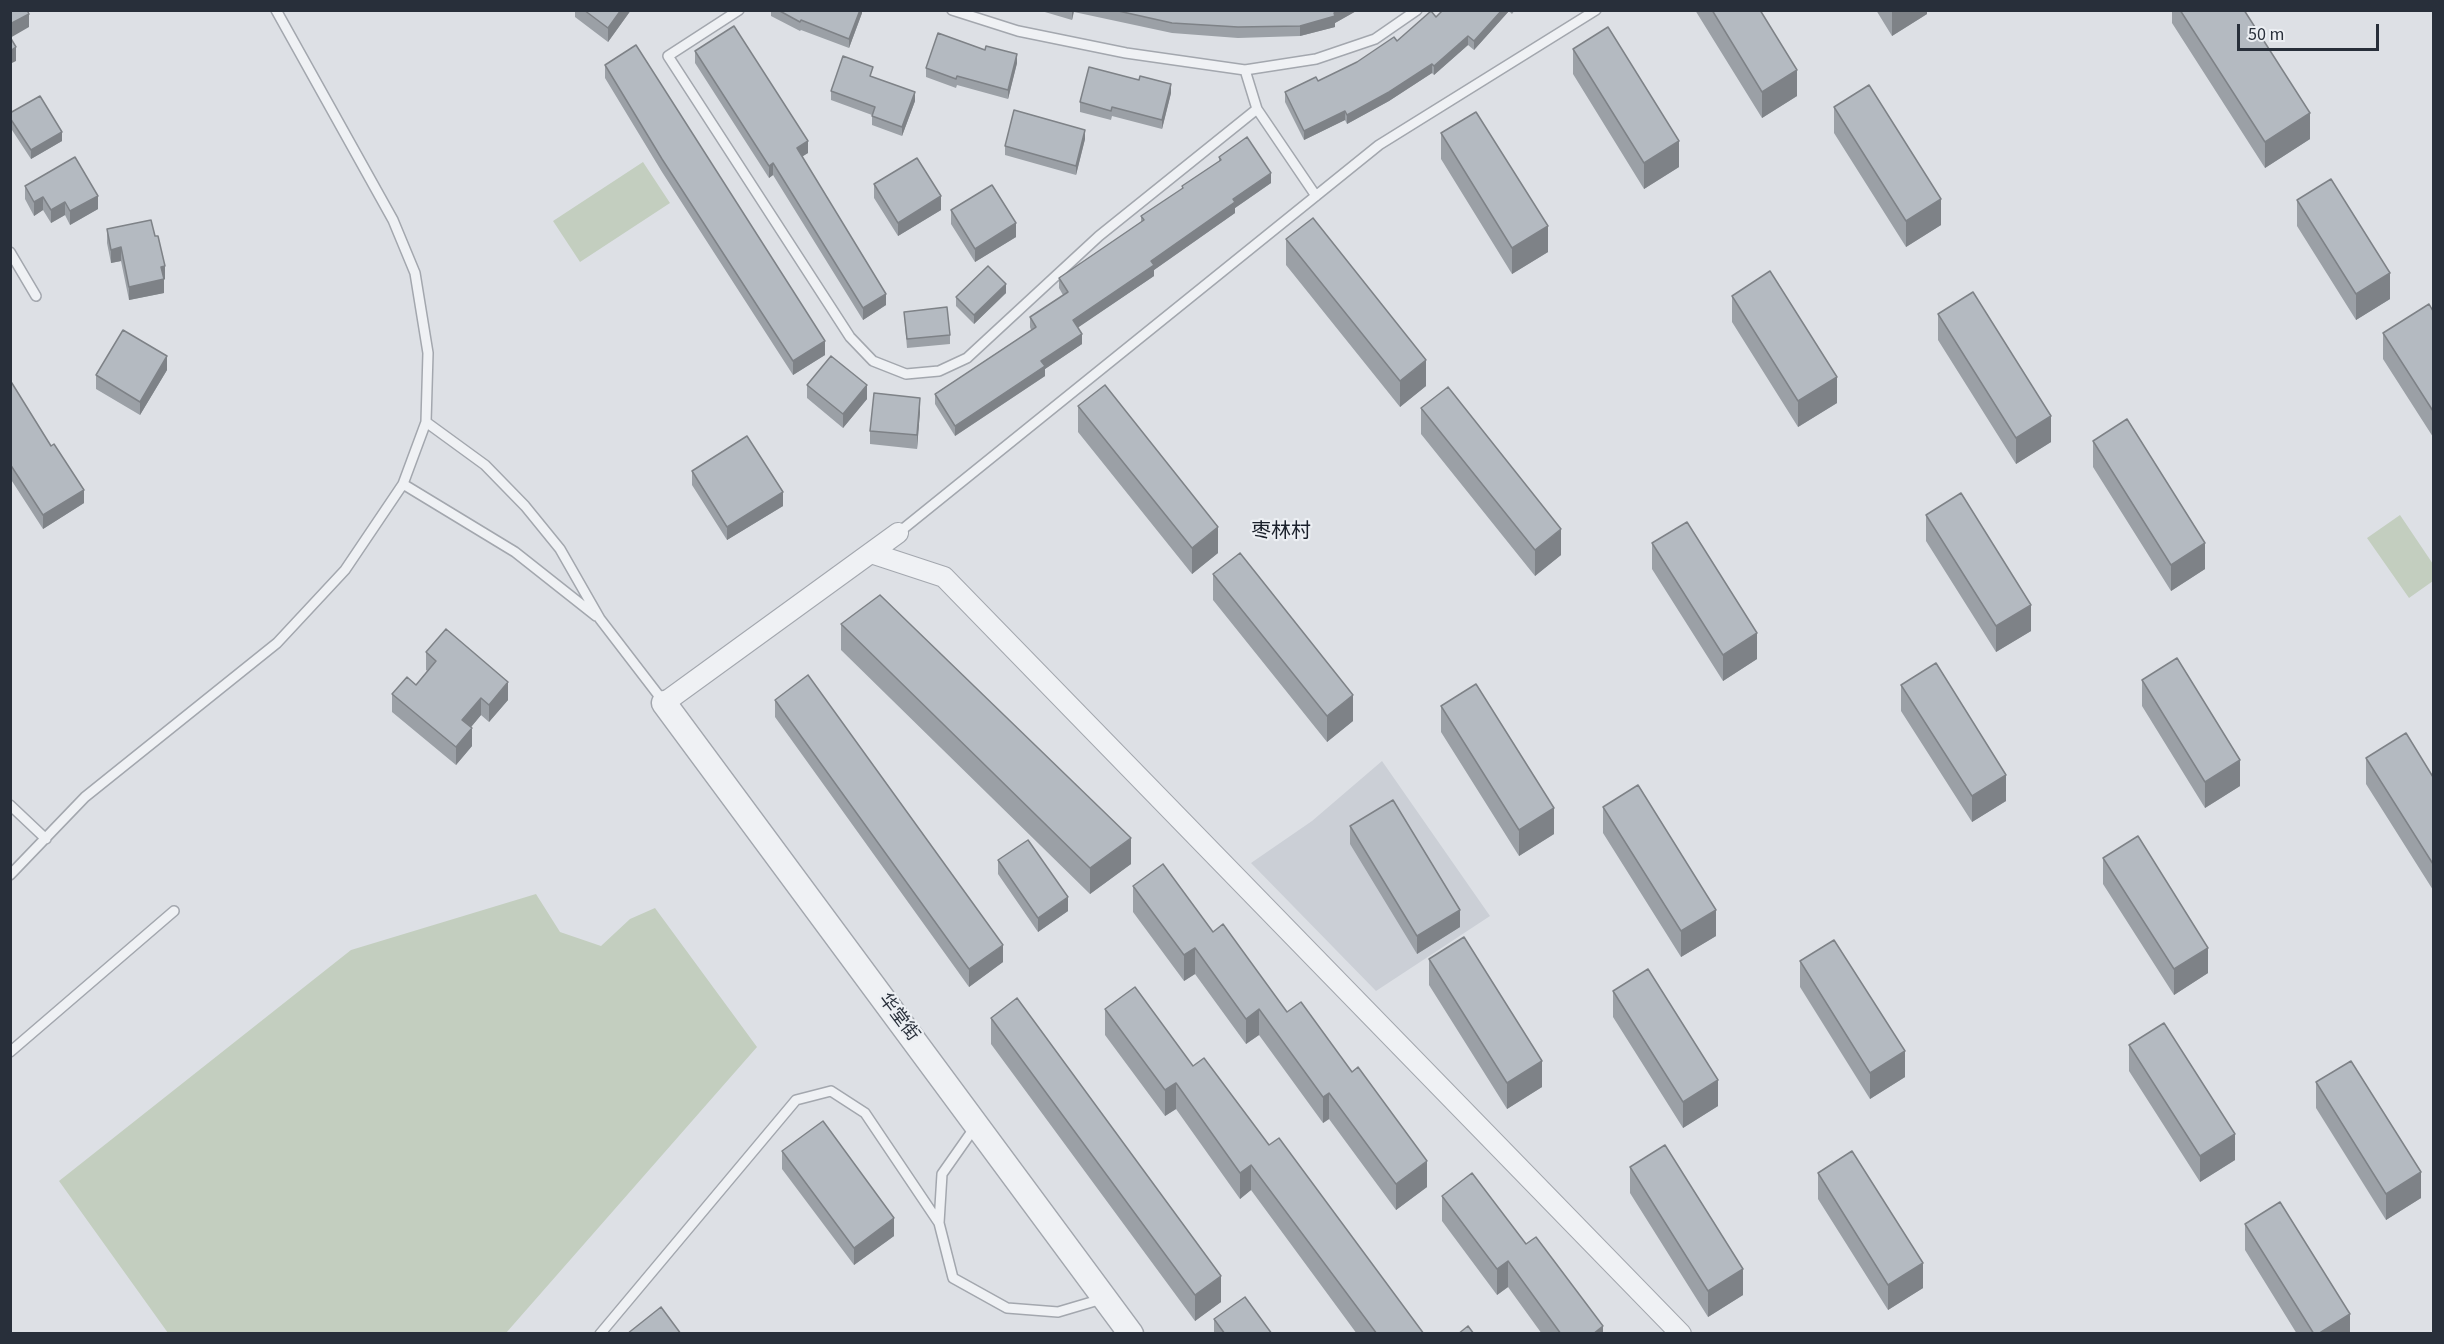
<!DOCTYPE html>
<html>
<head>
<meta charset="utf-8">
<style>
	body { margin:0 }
	#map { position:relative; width:2444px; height:1344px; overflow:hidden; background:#dde0e5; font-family:"Source Sans 3",sans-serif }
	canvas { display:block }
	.frame { position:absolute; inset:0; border:12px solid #282f3a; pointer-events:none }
	.scale { position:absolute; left:2237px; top:24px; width:142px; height:27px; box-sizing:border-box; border:3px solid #282f3a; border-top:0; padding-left:8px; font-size:18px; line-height:21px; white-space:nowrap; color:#282f3a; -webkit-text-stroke:4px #eceff3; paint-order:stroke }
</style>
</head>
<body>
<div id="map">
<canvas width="2444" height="1344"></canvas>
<div class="frame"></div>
<div class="scale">50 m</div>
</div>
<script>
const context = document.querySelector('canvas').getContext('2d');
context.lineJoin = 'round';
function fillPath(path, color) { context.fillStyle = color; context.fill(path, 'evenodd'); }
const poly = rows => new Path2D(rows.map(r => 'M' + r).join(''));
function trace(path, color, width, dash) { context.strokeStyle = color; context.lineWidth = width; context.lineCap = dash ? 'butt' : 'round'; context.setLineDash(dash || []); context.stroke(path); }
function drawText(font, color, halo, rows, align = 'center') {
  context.font = font + ' "Source Sans 3","Noto Sans SC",sans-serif'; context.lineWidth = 4.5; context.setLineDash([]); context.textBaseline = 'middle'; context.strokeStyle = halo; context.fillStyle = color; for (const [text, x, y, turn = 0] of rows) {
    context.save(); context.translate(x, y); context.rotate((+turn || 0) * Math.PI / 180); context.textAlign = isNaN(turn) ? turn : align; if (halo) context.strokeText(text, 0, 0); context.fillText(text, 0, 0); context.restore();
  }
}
fillPath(poly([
	[1382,761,1490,916,1376,991,1251,863,1312,821]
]), '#cbcfd6');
fillPath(poly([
	[643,162,670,203,580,262,553,221],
	[2400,515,2433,564,2433,581,2409,598,2367,538],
	[536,894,560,932,601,946,630,919,655,908,757,1047,506,1333,168,1333,59,1181,351,950]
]), '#c3cebf');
const service = poly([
	[739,10,668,56,850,337,873,361,906,374,939,371,967,358,1099,236,1257,109],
	[952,10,1018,31,1126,53,1245,70,1316,59,1375,39,1417,10],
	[1245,70,1257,109,1316,196],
	[10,252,36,296],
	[426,422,485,465,525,506,560,549,600,619,663,701],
	[403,484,515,552,596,616],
	[898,533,1379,145,1596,10],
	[10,805,46,839],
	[10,875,85,797,277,643,345,570,403,484,426,422,428,353,415,273,393,220,276,10],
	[10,1052,174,911],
	[975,1127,942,1174,939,1223,953,1278,1007,1308,1058,1312,1102,1299],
	[600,1334,796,1100,831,1091,865,1113,939,1223]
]);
const minor = poly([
	[871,553,944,577,1681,1334],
	[664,703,898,533]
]);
const tertiary = poly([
	[664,703,1131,1334]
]);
trace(service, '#a3a7ae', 12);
trace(minor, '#a3a7ae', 22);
trace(tertiary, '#a3a7ae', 27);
trace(service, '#eff1f4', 9);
trace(minor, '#eff1f4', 20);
trace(tertiary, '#eff1f4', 24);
fillPath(poly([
	[575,10,631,10,608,42,575,17],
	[771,10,862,10,862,13,849,48,801,30,800,31,771,16],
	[1038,10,1358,10,1335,23,1335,27,1300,36,1238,38,1172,33,1074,12,1072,20],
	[1443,10,1515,10,1512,14,1509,11,1474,50,1468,45,1434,75,1432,73,1389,101,1347,124,1345,120,1304,140,1285,102,1285,92,1318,81,1357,62,1397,41,1436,17],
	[1695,10,1760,10,1797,96,1762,118],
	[1876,10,1927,10,1927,14,1892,36],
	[2172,10,2244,10,2310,139,2265,168,2172,23],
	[1573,49,1679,167,1644,189,1573,74],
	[695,51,808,153,802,156,886,305,863,320,773,175,769,178,695,63],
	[1017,63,1008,99,957,85,956,88,926,77,926,68],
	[605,65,825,355,793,375,662,172,605,78],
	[873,77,915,101,902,136,872,125,872,115,831,100,831,91],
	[1171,93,1162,129,1112,116,1111,120,1080,112,1080,102],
	[1834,107,1941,225,1906,247,1834,133],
	[10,113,62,141,31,159,10,127],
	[1441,133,1548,252,1512,274,1441,159],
	[1085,139,1076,175,1005,155,1005,146],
	[1219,157,1271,183,1235,208,1235,213,1154,270,1154,276,1078,327,1082,344,1045,369,1045,376,955,436,935,404,935,394,1031,330,1030,327,1030,317,1063,295,1059,288,1059,278,1141,222,1141,216,1182,189,1182,186,1219,161],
	[874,184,941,210,898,236,874,198],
	[25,186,98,209,70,225,65,215,51,223,43,210,34,216,25,199],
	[2297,200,2390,299,2356,320,2297,226],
	[951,210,1016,237,975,262,951,224],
	[107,229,165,279,164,279,164,293,129,300,121,261,111,263,107,243],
	[1286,239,1426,386,1400,407,1286,265],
	[1006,293,974,324,956,306,956,297],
	[1732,296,1837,403,1798,427,1732,322],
	[2433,311,2433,437,2383,359,2383,333],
	[904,312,950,335,950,344,907,348],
	[1938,314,2051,442,2016,464,1938,340],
	[167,370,140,415,96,389,96,375],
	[10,380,84,503,43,529,10,478],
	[807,385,867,399,843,428,807,398],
	[1078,406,1218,553,1192,574,1078,432],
	[1421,408,1561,555,1535,576,1421,434],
	[920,411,917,449,870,444,870,431],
	[2093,441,2205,569,2171,591,2093,467],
	[692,471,783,506,727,540,692,485],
	[1926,515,2031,631,1996,652,1926,541],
	[1652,543,1757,659,1723,681,1652,569],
	[1213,574,1353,721,1327,742,1213,600],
	[841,624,1131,864,1090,894,841,650],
	[426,652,508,700,489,722,481,715,471,727,472,746,456,765,392,712,392,694,416,685,427,671,426,670],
	[2142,680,2240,786,2205,808,2142,706],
	[1901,685,2006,801,1972,822,1901,711],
	[775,700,1003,962,969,987,775,717],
	[1441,706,1554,834,1519,856,1441,732],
	[2366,758,2433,777,2433,890,2366,784],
	[1603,807,1716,936,1681,957,1603,833],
	[1350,826,1460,927,1417,954,1350,844],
	[2103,858,2208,973,2174,995,2103,884],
	[998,860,1068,911,1038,932,998,874],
	[1133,886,1213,932,1287,1012,1427,1187,1396,1210,1329,1119,1323,1123,1259,1035,1246,1044,1195,974,1184,981,1133,912],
	[1429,959,1542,1087,1507,1109,1429,985],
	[1800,961,1905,1077,1870,1099,1800,987],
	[1613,991,1718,1106,1683,1128,1613,1017],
	[1105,1009,1193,1066,1269,1145,1424,1334,1357,1334,1251,1190,1240,1199,1176,1109,1165,1116,1105,1035],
	[991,1018,1221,1302,1195,1321,991,1044],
	[2129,1045,2235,1160,2200,1182,2129,1071],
	[2316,1082,2421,1198,2386,1220,2316,1108],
	[782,1151,894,1236,854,1265,782,1169],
	[1630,1167,1743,1295,1708,1317,1630,1193],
	[1818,1173,1923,1288,1888,1310,1818,1199],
	[1442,1196,1603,1334,1542,1334,1508,1287,1497,1295,1442,1221],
	[2245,1224,2350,1334,2297,1334,2245,1250],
	[1214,1319,1272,1334,1214,1334]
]), '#9ba0a6');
fillPath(poly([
	[621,10,631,10,608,42,608,28],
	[860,10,862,10,862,13,849,48,849,39],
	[1072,10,1074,10,1072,20],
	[1338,10,1358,10,1335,23,1335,27,1300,36,1300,26],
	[1502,10,1509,10,1509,11,1474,50,1474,41],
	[1892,10,1927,10,1927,14,1892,36],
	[29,14,29,27,10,38,10,24],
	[1468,36,1468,45,1434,75,1434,66],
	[16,47,16,61,10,64,10,51],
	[1017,54,1017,63,1008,99,1008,90],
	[1432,64,1432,73,1389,101,1347,124,1347,115],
	[1797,70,1797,96,1762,118,1762,92],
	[1171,84,1171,93,1162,129,1162,120],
	[915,92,915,101,902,136,902,127],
	[1345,111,1345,120,1304,140,1304,131],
	[2310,113,2310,139,2265,168,2265,142],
	[1085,130,1085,139,1076,175,1076,166],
	[62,132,62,141,31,159,31,150],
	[808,141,808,153,797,160,797,148],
	[1679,141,1679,167,1644,189,1644,163],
	[773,163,773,175,769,178,769,166],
	[1271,173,1271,183,1235,208,1235,213,1154,270,1154,276,1073,331,1073,320,1233,199],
	[98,196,98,209,70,225,70,211],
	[941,196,941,210,898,236,898,223],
	[43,197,43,210,34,216,34,202],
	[1941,199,1941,225,1906,247,1906,221],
	[65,202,65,215,51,223,51,210],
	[1016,223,1016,237,975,262,975,249],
	[1548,226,1548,252,1512,274,1512,248],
	[121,247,121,261,111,263,111,250],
	[165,266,165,279,162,280,164,279,164,293,129,300,129,287,161,267],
	[2390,273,2390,299,2356,320,2356,294],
	[1006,284,1006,293,974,324,974,315],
	[886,294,886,305,863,320,863,308],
	[1082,334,1082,344,1045,369,1045,376,955,436,955,426,1041,361],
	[825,341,825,355,793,375,793,361],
	[167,356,167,370,140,415,140,402],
	[1426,360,1426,386,1400,407,1400,381],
	[1837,377,1837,403,1798,427,1798,401],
	[867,385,867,399,843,428,843,414],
	[920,398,920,411,917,449,917,435],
	[2051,416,2051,442,2016,464,2016,438],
	[84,490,84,503,43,529,43,515],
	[783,492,783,506,727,540,727,527],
	[1218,527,1218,553,1192,574,1192,548],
	[1561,529,1561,555,1535,576,1535,550],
	[2205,543,2205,569,2171,591,2171,565],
	[2031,605,2031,631,1996,652,1996,626],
	[1757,633,1757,659,1723,681,1723,655],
	[508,682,508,700,489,722,489,705],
	[1353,695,1353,721,1327,742,1327,716],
	[481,698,481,715,462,738,462,720],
	[472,728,472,746,456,765,456,747],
	[2240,760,2240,786,2205,808,2205,782],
	[2006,775,2006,801,1972,822,1972,796],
	[1554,808,1554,834,1519,856,1519,830],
	[1131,838,1131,864,1090,894,1090,868],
	[1068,897,1068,911,1038,932,1038,918],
	[1460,910,1460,927,1417,954,1417,936],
	[1716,910,1716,936,1681,957,1681,931],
	[1003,945,1003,962,969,987,969,969],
	[1195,948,1195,974,1184,981,1184,955],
	[2208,948,2208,973,2174,995,2174,969],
	[1259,1009,1259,1035,1246,1044,1246,1019],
	[1905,1051,1905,1077,1870,1099,1870,1073],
	[1542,1061,1542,1087,1507,1109,1507,1083],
	[1718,1080,1718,1106,1683,1128,1683,1102],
	[1176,1083,1176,1109,1165,1116,1165,1090],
	[1329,1093,1329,1119,1323,1123,1323,1097],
	[2235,1134,2235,1160,2200,1182,2200,1156],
	[1427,1161,1427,1187,1396,1210,1396,1184],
	[1251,1165,1251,1190,1240,1199,1240,1173],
	[2421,1172,2421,1198,2386,1220,2386,1194],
	[894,1218,894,1236,854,1265,854,1248],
	[1508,1261,1508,1287,1497,1295,1497,1269],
	[1923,1263,1923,1288,1888,1310,1888,1285],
	[1743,1269,1743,1295,1708,1317,1708,1291],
	[1221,1276,1221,1302,1195,1321,1195,1295],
	[2350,1314,2350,1334,2318,1334],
	[1603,1326,1603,1334,1593,1334]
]), '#7e8287');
const building = poly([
	[10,10,27,10,29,14,10,24,10,10],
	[584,10,621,10,608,28,584,10],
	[778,10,860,10,849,39,801,20,800,22,778,10],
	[1114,10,1338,10,1334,13,1335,16,1300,26,1238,27,1172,23,1114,10],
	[1443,10,1502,10,1474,41,1468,36,1434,66,1432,64,1389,92,1347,115,1345,111,1304,131,1285,92,1316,77,1318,81,1357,62,1394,37,1397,41,1431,11,1436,17,1443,10],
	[1712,10,1760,10,1797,70,1762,92,1712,10],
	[2180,10,2244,10,2310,113,2265,142,2180,10],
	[734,26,808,141,797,148,886,294,863,308,773,163,769,166,695,51,734,26],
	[1608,27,1679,141,1644,163,1573,49,1608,27],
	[938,33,985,50,986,46,1017,54,1008,90,957,76,956,79,926,68,938,33],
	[10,37,16,47,10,51,10,37],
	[636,45,825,341,793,361,662,159,605,65,636,45],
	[843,56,873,67,870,76,915,92,902,127,872,116,875,107,831,91,843,56],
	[1089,67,1139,80,1140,76,1171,84,1162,120,1112,107,1111,111,1080,102,1089,67],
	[1869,85,1941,199,1906,221,1834,107,1869,85],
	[40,96,62,132,31,150,10,118,10,113,40,96],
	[1014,110,1085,130,1076,166,1005,146,1014,110],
	[1476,112,1548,226,1512,248,1441,133,1476,112],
	[1247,137,1271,173,1233,199,1235,202,1151,261,1154,265,1073,320,1082,334,1041,361,1045,366,955,426,935,394,1036,327,1030,317,1068,292,1059,278,1144,220,1141,216,1183,188,1182,186,1221,160,1219,157,1247,137],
	[75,157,98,196,70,211,65,202,51,210,43,197,34,202,25,186,75,157],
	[917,158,941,196,898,223,874,184,917,158],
	[2331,179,2390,273,2356,294,2297,200,2331,179],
	[992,185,1016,223,975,249,951,210,992,185],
	[1313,218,1426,360,1400,381,1286,239,1313,218],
	[151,220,155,236,158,236,165,266,161,267,164,279,129,287,121,247,111,250,107,229,151,220],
	[988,266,1006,284,974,315,956,297,988,266],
	[1770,271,1837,377,1798,401,1732,296,1770,271],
	[1973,292,2051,416,2016,438,1938,314,1973,292],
	[2429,304,2433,311,2433,411,2383,333,2429,304],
	[947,307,950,335,907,339,904,312,947,307],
	[123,330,167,356,140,402,96,375,123,330],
	[831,356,867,385,843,414,807,385,831,356],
	[10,380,51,446,54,444,84,490,43,515,10,464,10,380],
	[1105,385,1218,527,1192,548,1078,406,1105,385],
	[1448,387,1561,529,1535,550,1421,408,1448,387],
	[874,393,920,398,917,435,870,431,874,393],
	[2127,419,2205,543,2171,565,2093,441,2127,419],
	[747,436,783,492,727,527,692,471,747,436],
	[1961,493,2031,605,1996,626,1926,515,1961,493],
	[1687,522,1757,633,1723,655,1652,543,1687,522],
	[1240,553,1353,695,1327,716,1213,574,1240,553],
	[880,595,1131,838,1090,868,841,624,880,595],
	[446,629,508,682,489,705,481,698,462,720,472,728,456,747,392,694,407,677,416,685,436,661,426,652,446,629],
	[2177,658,2240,760,2205,782,2142,680,2177,658],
	[1936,663,2006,775,1972,796,1901,685,1936,663],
	[808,675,1003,945,969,969,775,700,808,675],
	[1476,684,1554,808,1519,830,1441,706,1476,684],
	[2406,733,2433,777,2433,864,2366,758,2406,733],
	[1638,785,1716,910,1681,931,1603,807,1638,785],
	[1393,800,1460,910,1417,936,1350,826,1393,800],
	[2138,836,2208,948,2174,969,2103,858,2138,836],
	[1028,840,1068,897,1038,918,998,860,1028,840],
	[1163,864,1213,932,1223,924,1287,1012,1301,1002,1352,1072,1358,1067,1427,1161,1396,1184,1329,1093,1323,1097,1259,1009,1246,1019,1195,948,1184,955,1133,886,1163,864],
	[1464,937,1542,1061,1507,1083,1429,959,1464,937],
	[1834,940,1905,1051,1870,1073,1800,961,1834,940],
	[1648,969,1718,1080,1683,1102,1613,991,1648,969],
	[1135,987,1193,1066,1204,1058,1269,1145,1279,1138,1424,1334,1377,1334,1251,1165,1240,1173,1176,1083,1165,1090,1105,1009,1135,987],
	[1017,998,1221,1276,1195,1295,991,1018,1017,998],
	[2164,1023,2235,1134,2200,1156,2129,1045,2164,1023],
	[2351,1061,2421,1172,2386,1194,2316,1082,2351,1061],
	[823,1121,894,1218,854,1248,782,1151,823,1121],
	[1665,1145,1743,1269,1708,1291,1630,1167,1665,1145],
	[1852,1151,1923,1263,1888,1285,1818,1173,1852,1151],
	[1472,1173,1526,1244,1536,1237,1603,1326,1593,1334,1561,1334,1508,1261,1497,1269,1442,1196,1472,1173],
	[2280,1202,2350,1314,2318,1334,2314,1334,2245,1224,2280,1202],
	[1245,1297,1272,1334,1225,1334,1214,1319,1245,1297],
	[661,1307,681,1334,627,1334,661,1307],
	[1468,1326,1474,1334,1458,1334,1468,1326]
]);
fillPath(building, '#b4bac1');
trace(building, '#7e8287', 1.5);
drawText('18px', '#282f3a', '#eceff3', [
	["华堂街",898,1018,53]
]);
drawText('20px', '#1a202b', '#eceff3', [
	["枣林村",1281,533]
]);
</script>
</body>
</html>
